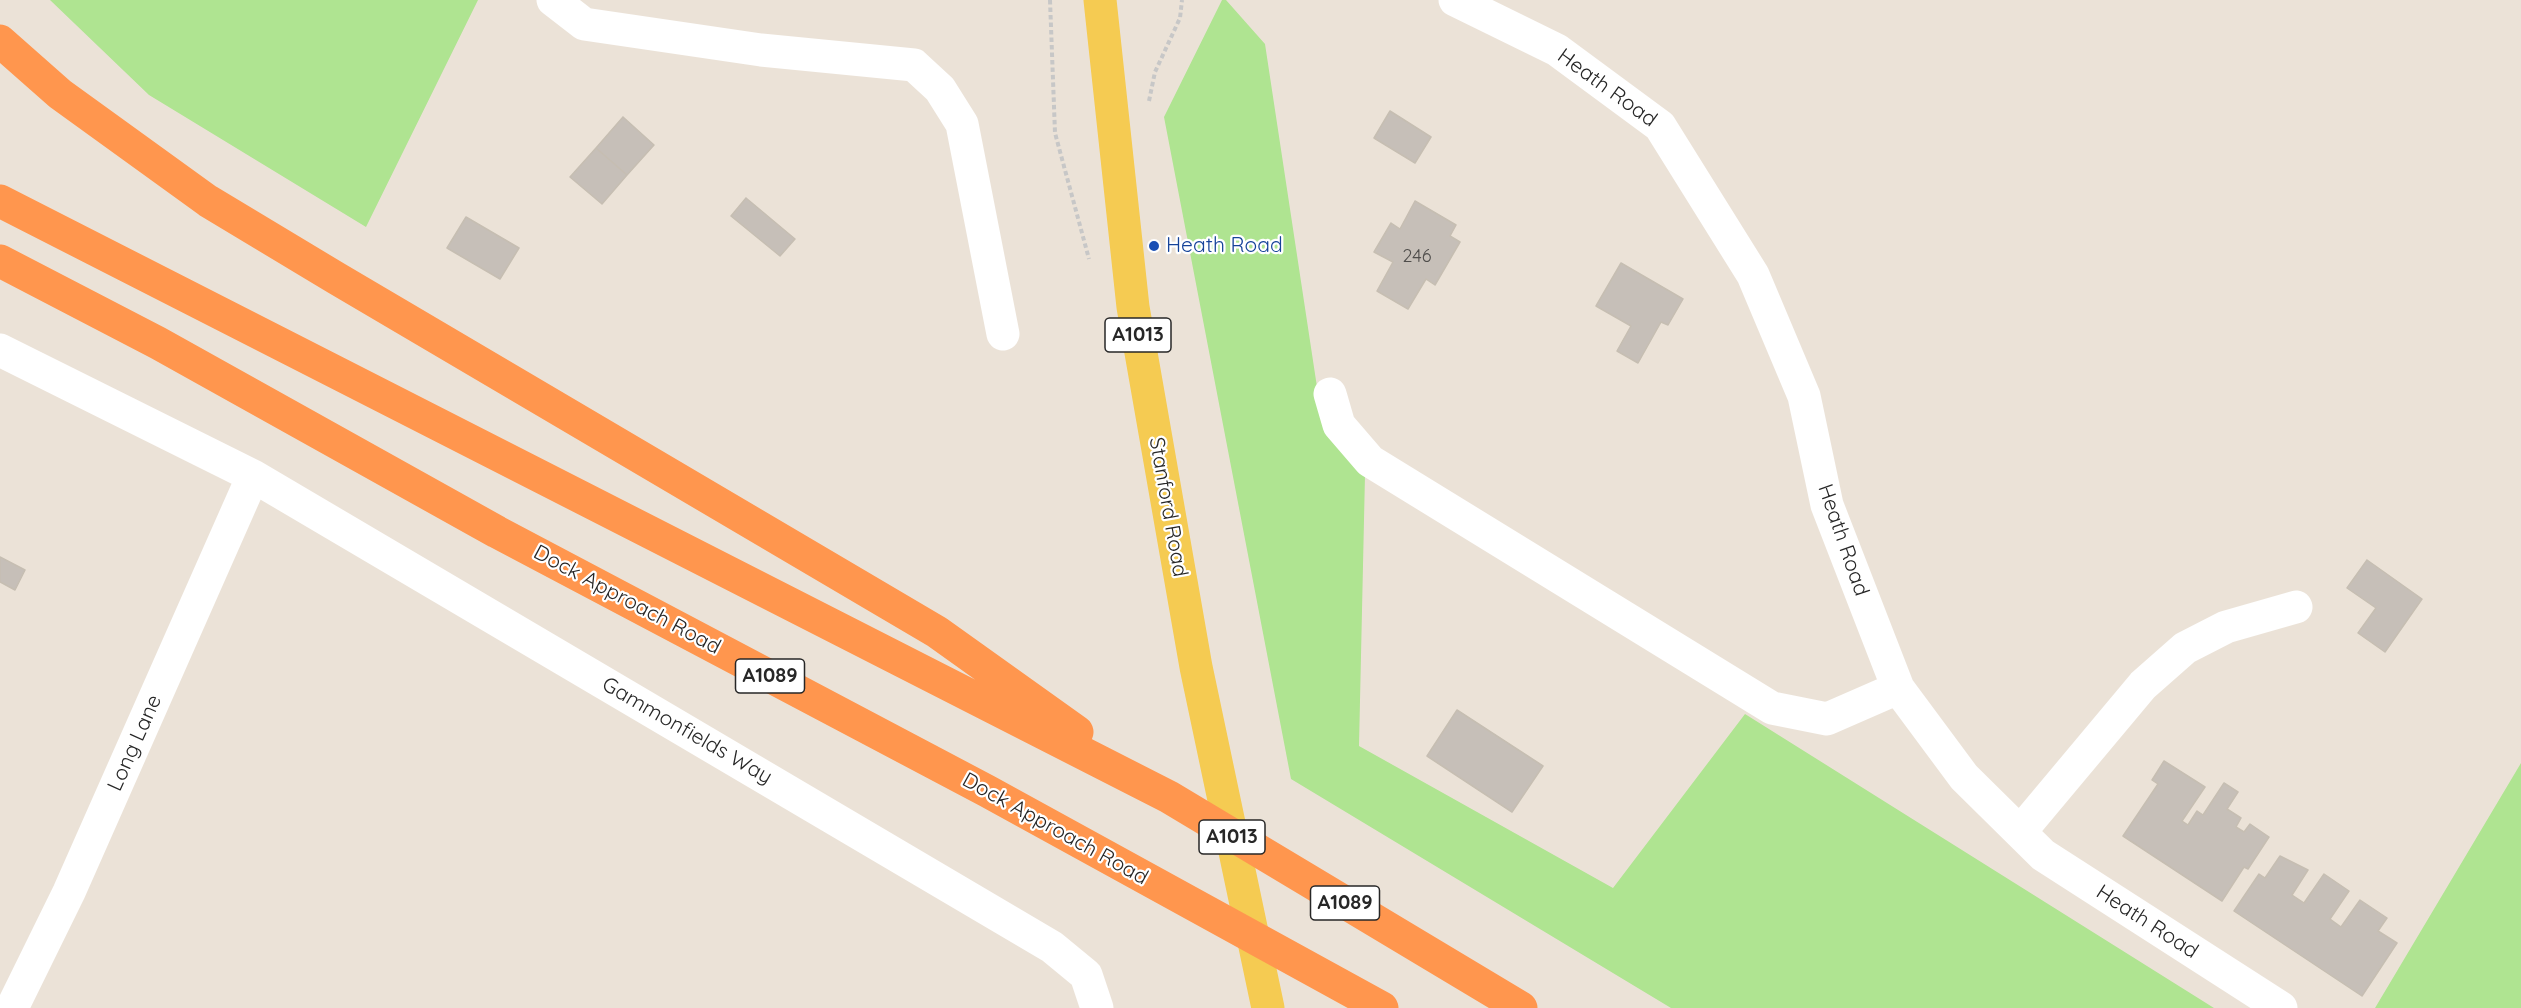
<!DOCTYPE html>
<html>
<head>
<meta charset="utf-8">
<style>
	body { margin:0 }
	canvas { display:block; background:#ebe2d7 }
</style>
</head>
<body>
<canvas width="2521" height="1008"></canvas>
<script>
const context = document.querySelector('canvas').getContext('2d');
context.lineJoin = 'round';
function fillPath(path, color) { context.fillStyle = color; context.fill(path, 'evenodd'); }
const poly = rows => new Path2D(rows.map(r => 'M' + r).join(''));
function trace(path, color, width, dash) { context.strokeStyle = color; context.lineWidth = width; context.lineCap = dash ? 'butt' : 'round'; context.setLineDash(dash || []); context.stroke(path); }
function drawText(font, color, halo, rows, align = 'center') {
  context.font = font + ' Quicksand,sans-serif'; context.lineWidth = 4.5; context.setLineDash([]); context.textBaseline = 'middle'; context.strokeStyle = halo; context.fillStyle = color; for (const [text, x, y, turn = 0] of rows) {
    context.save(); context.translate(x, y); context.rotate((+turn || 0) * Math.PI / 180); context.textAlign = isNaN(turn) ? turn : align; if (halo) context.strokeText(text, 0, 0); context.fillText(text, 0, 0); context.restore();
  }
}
fillPath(poly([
	[50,0,478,0,366,227,149,95],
	[1222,0,1226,0,1265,44,1322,420,1365,475,1359,746,1613,888,1745,714,2214,1008,1671,1008,1291,779,1164,117],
	[2521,763,2521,1008,2375,1008]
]), '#afe491');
const building = poly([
	[1390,111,1431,137,1415,163,1374,138,1390,111],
	[623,117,654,145,627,175,596,148,623,117],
	[596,148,627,175,602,204,570,177,596,148],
	[746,198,795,239,780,256,731,216,746,198],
	[1415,201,1456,225,1450,236,1460,242,1435,285,1426,279,1408,309,1377,291,1393,262,1374,252,1391,223,1400,229,1415,201],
	[466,217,519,248,500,279,447,248,466,217],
	[1621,263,1683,299,1668,325,1661,322,1638,363,1617,351,1631,326,1596,306,1621,263],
	[0,557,25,570,15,590,0,582,0,557],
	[2367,560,2422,599,2385,652,2358,633,2376,608,2347,588,2367,560],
	[1457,710,1543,766,1512,812,1427,756,1457,710],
	[2164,761,2205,787,2182,821,2188,825,2197,811,2203,815,2224,783,2238,792,2227,809,2241,818,2236,827,2244,832,2250,824,2269,837,2248,869,2244,867,2222,901,2123,836,2158,784,2152,780,2164,761],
	[2280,856,2308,870,2292,895,2304,903,2324,874,2349,891,2330,919,2341,927,2360,900,2387,918,2378,931,2397,943,2362,996,2234,911,2259,874,2265,878,2280,856]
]);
fillPath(building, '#c6bfb8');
trace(building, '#c6beb2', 1.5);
trace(poly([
	[1050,0,1055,133,1089,259],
	[1149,101,1155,72,1180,18,1182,0]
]), '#c7c7c7', 4, [4.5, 3]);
trace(poly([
	[553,0,584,24,761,50,914,65,940,89,962,124,1003,334],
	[1455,0,1557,50,1660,126,1753,275,1804,396,1827,505,1898,688,1964,777,2043,855,2281,1008],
	[0,350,253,476,1052,947,1086,975,1097,1008],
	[1330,394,1339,425,1370,461,1772,708,1827,719,1898,688],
	[2020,832,2143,685,2185,648,2226,627,2296,607],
	[12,1008,69,892,253,476]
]), '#fff', 33);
trace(poly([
	[1100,0,1133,307,1196,667,1268,1008]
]), '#f5cb52', 33);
trace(poly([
	[0,41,60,94,208,201,336,278,937,632,1077,732],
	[0,201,1169,797,1521,1008],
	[0,261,158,343,497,532,987,791,1382,1008]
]), '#ff964e', 33);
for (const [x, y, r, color] of [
	[1154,246,6,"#1a4fb4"]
]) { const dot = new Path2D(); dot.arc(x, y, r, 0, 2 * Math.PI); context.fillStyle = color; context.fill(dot); trace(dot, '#fff', 2); }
drawText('18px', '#4f4d4b', null, [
	["246",1417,257]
]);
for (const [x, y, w] of [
	[1138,335,66],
	[770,676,69],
	[1232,837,66],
	[1345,903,69]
]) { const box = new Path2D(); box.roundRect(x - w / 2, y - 17, w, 34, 4.5); context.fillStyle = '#fff'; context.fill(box); trace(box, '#272727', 1.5); }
drawText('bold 20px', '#272727', null, [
	["A1013",1138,335],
	["A1089",770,676],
	["A1013",1232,837],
	["A1089",1345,903]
]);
drawText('21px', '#272727', '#fff', [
	["Heath Road",1607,88,36],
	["Stanford Road",1168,507,80],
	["Heath Road",1843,540,71],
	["Dock Approach Road",627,600,28],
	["Gammonfields Way",687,731,30],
	["Long Lane",135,743,-66],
	["Dock Approach Road",1055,829,29],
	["Heath Road",2147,922,33]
]);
drawText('21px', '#164399', '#fff', [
	["Heath Road",1166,246]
], 'left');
</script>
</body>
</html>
